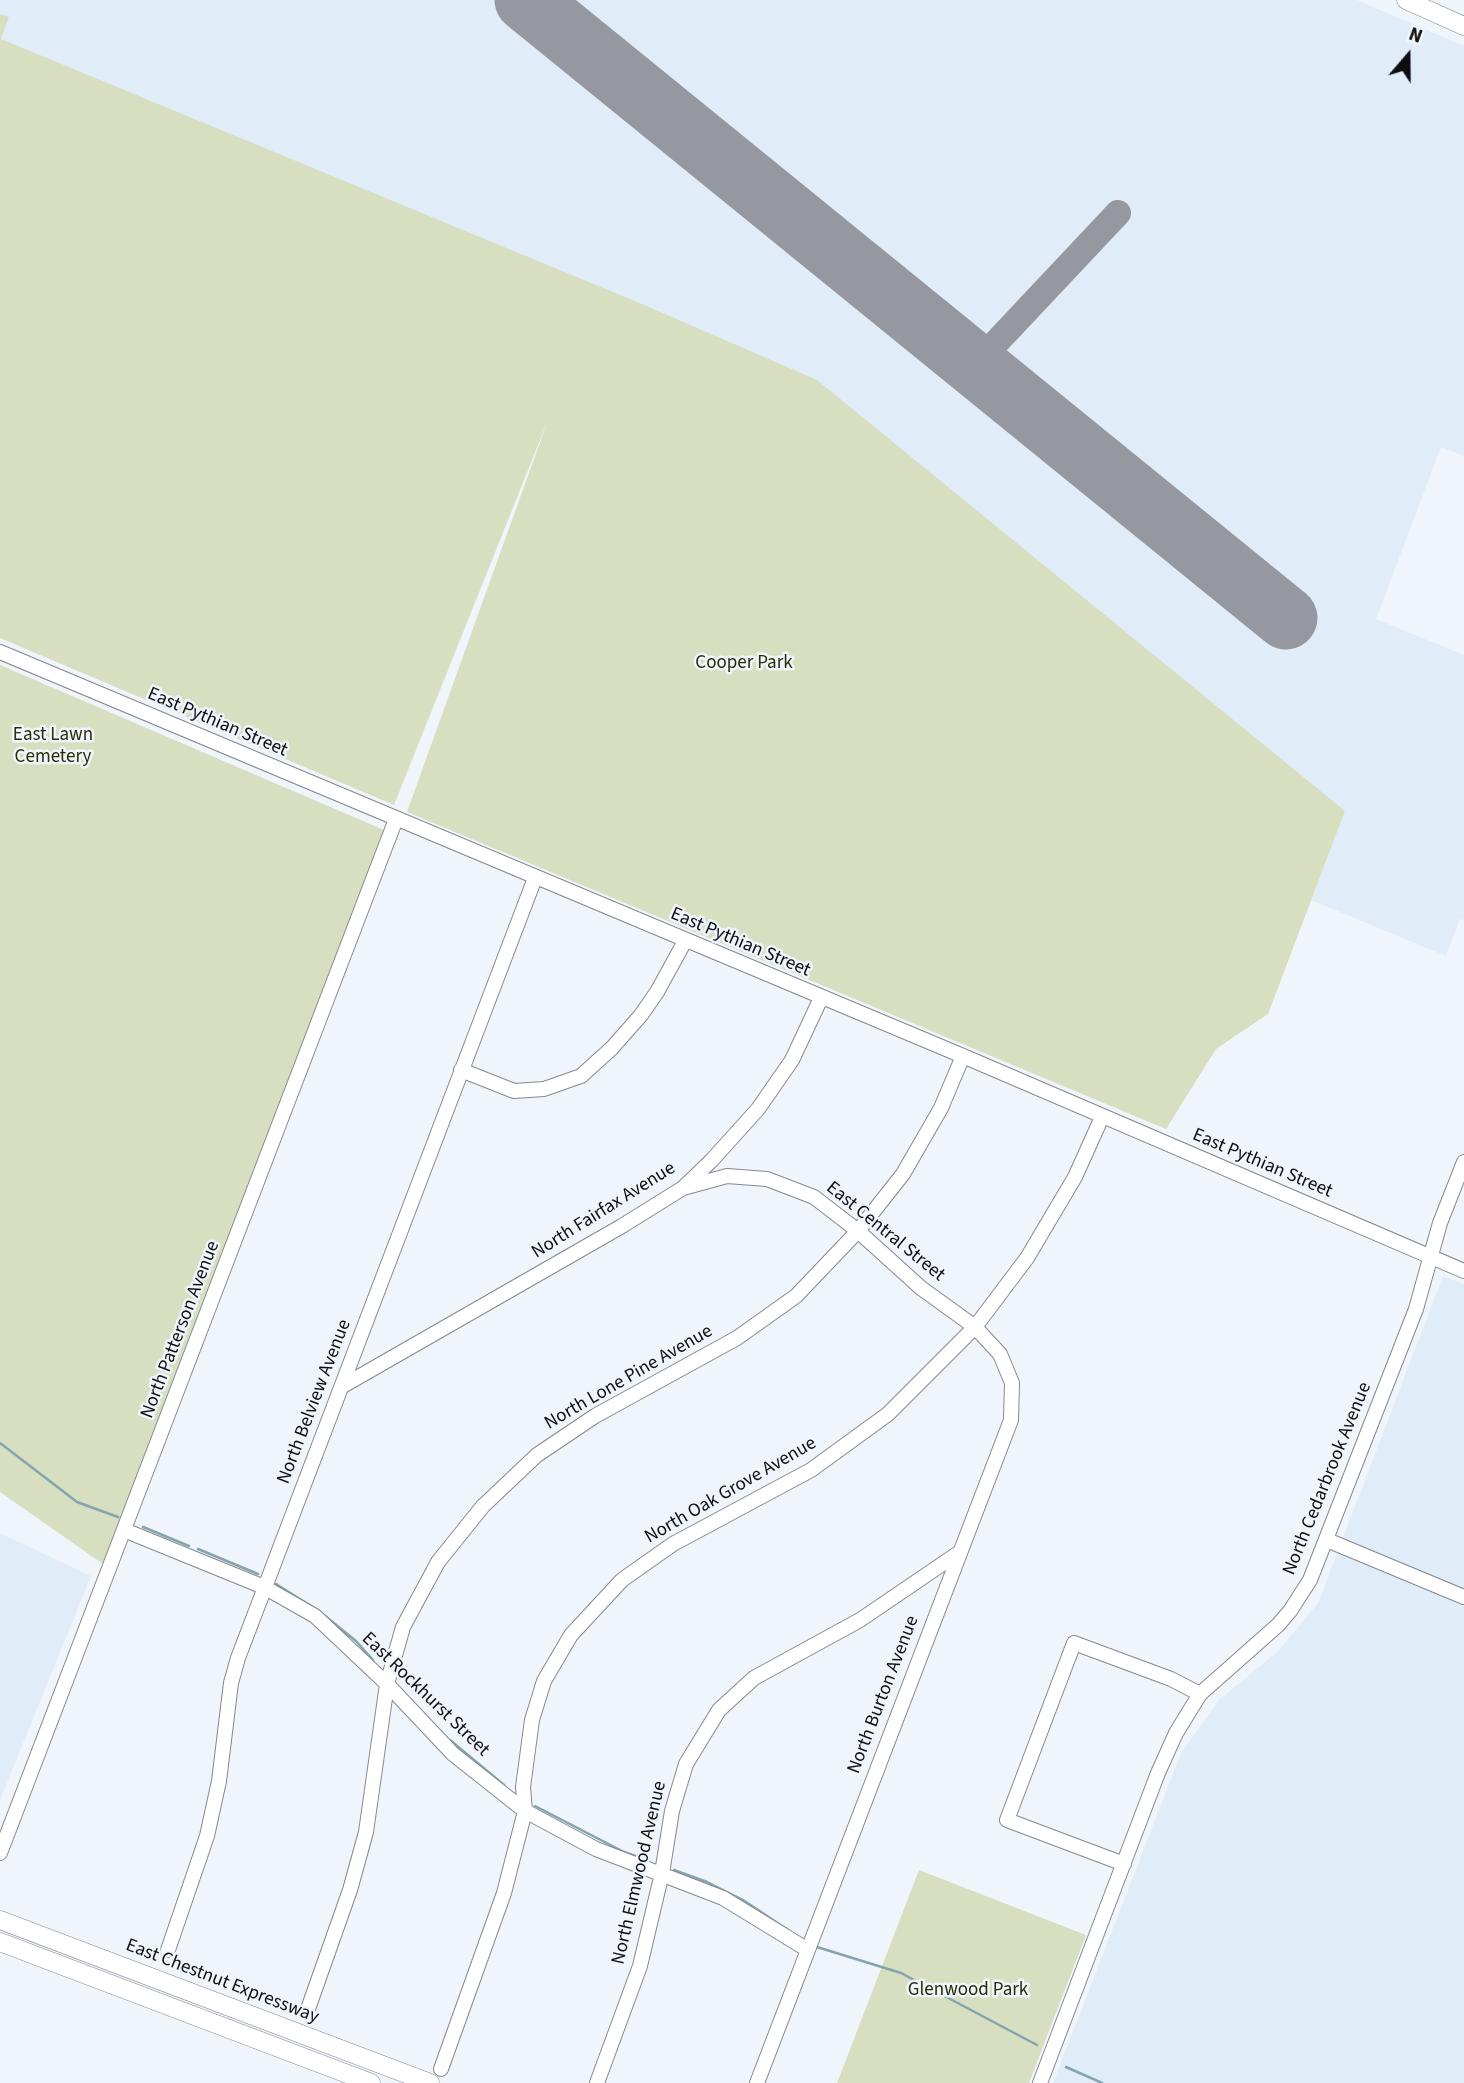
<!DOCTYPE html>
<html>
<head>
<meta charset="utf-8">
<style>
	body { margin:0 }
	#map { position:relative; width:1464px; height:2083px; overflow:hidden; background:#f0f5fc; font-family:"Source Sans 3",sans-serif }
	canvas { display:block }
	.north { position:absolute; left:1373px; top:21px; width:70px; height:70px; -webkit-text-stroke:5px #f0f5fc; paint-order:stroke; rotate:20deg; font-size:19px; font-weight:700; line-height:28px; text-align:center; color:#0d0e11 }
	.north::after { content:''; display:block; margin:auto; width:24px; height:32px; background:#0d0e11; clip-path:polygon(50% 0,100% 100%,50% 72%,0 100%) }
</style>
</head>
<body>
<div id="map">
<canvas width="1464" height="2083"></canvas>
<div class="north">N</div>
</div>
<script>
const context = document.querySelector('canvas').getContext('2d');
context.lineJoin = 'round';
function fillPath(path, color) { context.fillStyle = color; context.fill(path, 'evenodd'); }
const poly = rows => new Path2D(rows.map(r => 'M' + r).join(''));
function trace(path, color, width, dash) { context.strokeStyle = color; context.lineWidth = width; context.lineCap = dash ? 'butt' : 'round'; context.setLineDash(dash || []); context.stroke(path); }
function drawText(font, color, halo, rows, align = 'center') {
  context.font = font + ' "Source Sans 3",sans-serif'; context.lineWidth = 5; context.setLineDash([]); context.textBaseline = 'middle'; context.strokeStyle = halo; context.fillStyle = color; for (const [text, x, y, turn = 0] of rows) {
    context.save(); context.translate(x, y); context.rotate((+turn || 0) * Math.PI / 180); context.textAlign = isNaN(turn) ? turn : align; if (halo) context.strokeText(text, 0, 0); context.fillText(text, 0, 0); context.restore();
  }
}
fillPath(poly([
	[0,0,1357,0,1464,46,1464,456,1441,447,1376,619,1464,655,1464,920,1460,919,1446,956,1311,900,1345,811,1,39,9,17,0,14],
	[1443,1276,1464,1284,1464,2083,1053,2083,1181,1753,1219,1700,1277,1652,1318,1603],
	[0,1533,91,1576,0,1800]
]), '#e1ecf9');
fillPath(poly([
	[0,14,9,17,1,39,642,304,817,380,1345,811,1268,1014,1216,1049,1166,1129,407,812,548,420,394,805,0,638],
	[0,665,384,830,103,1564,0,1492],
	[919,1870,1086,1935,1029,2083,837,2083]
]), '#d7dfc0');
trace(poly([
	[0,1443,77,1502,118,1517],
	[143,1527,189,1546],
	[198,1549,258,1574],
	[276,1584,319,1611,356,1641,373,1660],
	[450,1740,504,1785],
	[535,1806,624,1852,647,1860],
	[674,1870,707,1882,743,1900,788,1930],
	[817,1947,901,1973,1037,2045],
	[1066,2067,1102,2083]
]), '#85a4ae', 2.5);
trace(poly([
	[975,365,1118,213]
]), '#95989e', 26);
trace(poly([
	[526,0,1286,618]
]), '#95989e', 63);
const minor = poly([
	[0,652,963,1056,1464,1271],
	[461,1070,514,1091,544,1089,581,1076,612,1048,641,1015,657,992,685,941],
	[683,1188,727,1176,767,1179,814,1197,858,1231,921,1288,975,1327,1000,1354,1012,1383,1011,1420,757,2083],
	[341,1387,622,1226,683,1188,712,1160,758,1109,792,1060,821,998],
	[124,1530,264,1587,315,1616,387,1684,453,1754,525,1811,596,1849,723,1898,808,1950],
	[1327,1540,1464,1597],
	[0,1853,396,819],
	[1124,1864,1007,1820,1074,1643,1171,1679,1200,1694],
	[168,1950,207,1836,219,1781,231,1683,238,1658,535,878],
	[308,2009,350,1890,366,1832,387,1684,403,1627,438,1562,483,1506,537,1455,595,1416,737,1338,796,1296,858,1231,903,1174,941,1108,963,1056],
	[441,2069,504,1893,525,1811,523,1787,532,1720,544,1681,571,1635,622,1580,673,1544,811,1470,888,1414,975,1327,1027,1258,1075,1177,1102,1117],
	[597,2083,640,1966,662,1873,672,1811,686,1764,719,1710,754,1678,860,1620,957,1554],
	[1040,2083,1158,1773,1176,1733,1200,1694,1278,1625,1290,1611,1310,1580,1416,1309,1440,1223,1464,1162]
]);
const major = poly([
	[1406,0,1464,26],
	[0,1920,430,2083],
	[0,1942,371,2083]
]);
trace(minor, '#848990', 16);
trace(major, '#848990', 19);
trace(minor, '#fff', 14);
trace(major, '#fff', 18);
drawText('19px', '#282e04', '#f0f5fc', [
	["Cooper Park",744,664],
	["East Lawn",53,736],
	["Cemetery",53,758],
	["Glenwood Park",968,1991]
]);
drawText('19px', '#0d0e11', '#f0f5fc', [
	["East Pythian Street",217,723,23],
	["East Pythian Street",740,943,23],
	["East Pythian Street",1262,1164,23],
	["North Fairfax Avenue",604,1211,-32],
	["East Central Street",885,1232,39],
	["North Patterson Avenue",181,1330,-69],
	["North Lone Pine Avenue",629,1378,-30],
	["North Belview Avenue",315,1402,-69],
	["North Cedarbrook Avenue",1328,1479,-68],
	["North Oak Grove Avenue",731,1491,-30],
	["East Rockhurst Street",425,1695,44],
	["North Burton Avenue",884,1695,-69],
	["North Elmwood Avenue",640,1873,-77],
	["East Chestnut Expressway",222,1982,21]
]);
</script>
</body>
</html>
